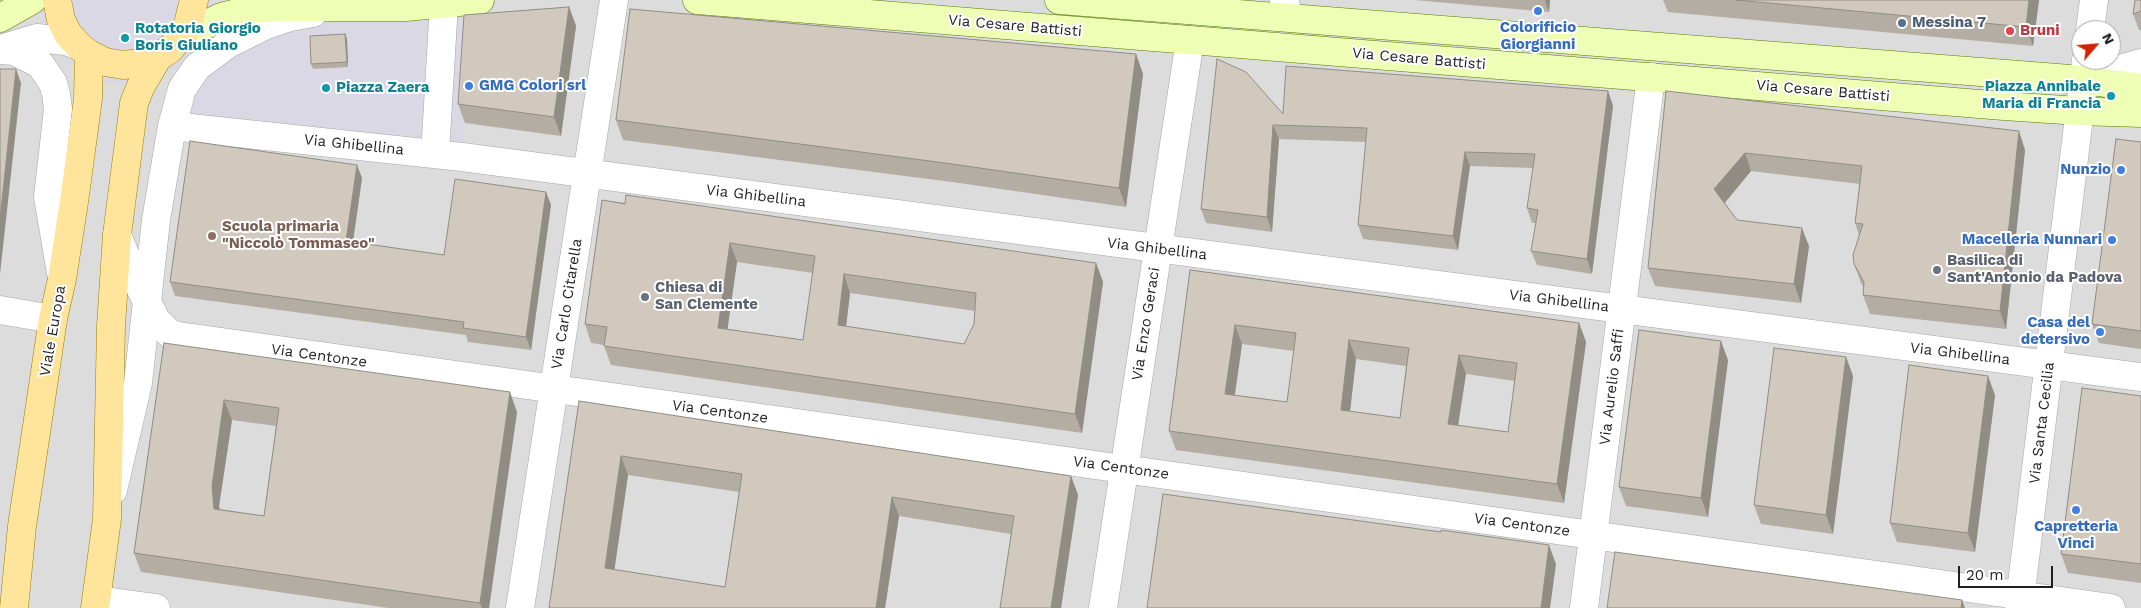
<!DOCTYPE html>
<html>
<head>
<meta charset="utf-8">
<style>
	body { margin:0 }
	#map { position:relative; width:2141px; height:608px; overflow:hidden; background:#f0eee4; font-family:"Work Sans",sans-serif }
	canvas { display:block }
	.north { position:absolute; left:2071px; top:20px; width:50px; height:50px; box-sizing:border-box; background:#fff; border:1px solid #a5a5a5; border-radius:50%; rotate:63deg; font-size:14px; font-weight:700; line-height:20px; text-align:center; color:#1f1f1f }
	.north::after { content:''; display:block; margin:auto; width:18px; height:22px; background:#ce2400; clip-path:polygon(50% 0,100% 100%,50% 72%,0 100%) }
	.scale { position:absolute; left:1958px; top:566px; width:95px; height:22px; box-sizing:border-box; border:2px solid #1f1f1f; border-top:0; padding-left:6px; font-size:15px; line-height:18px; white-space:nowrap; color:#1f1f1f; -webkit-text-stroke:4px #fff; paint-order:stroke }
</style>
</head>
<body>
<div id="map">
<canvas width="2141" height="608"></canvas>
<div class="north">N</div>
<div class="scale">20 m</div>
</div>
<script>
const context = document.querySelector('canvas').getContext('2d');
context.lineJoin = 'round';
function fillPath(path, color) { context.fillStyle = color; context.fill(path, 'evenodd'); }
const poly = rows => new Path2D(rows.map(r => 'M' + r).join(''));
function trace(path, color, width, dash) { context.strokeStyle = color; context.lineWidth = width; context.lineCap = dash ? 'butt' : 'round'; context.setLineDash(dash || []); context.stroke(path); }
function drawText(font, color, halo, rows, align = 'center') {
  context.font = font + ' "Work Sans",sans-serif'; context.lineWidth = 4; context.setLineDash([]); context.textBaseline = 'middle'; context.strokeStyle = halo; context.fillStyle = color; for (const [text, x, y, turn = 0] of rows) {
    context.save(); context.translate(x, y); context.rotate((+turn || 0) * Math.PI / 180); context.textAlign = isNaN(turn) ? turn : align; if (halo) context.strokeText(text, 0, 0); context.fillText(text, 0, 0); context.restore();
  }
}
fillPath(poly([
	[0,0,2141,0,2141,608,0,608],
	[2081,30,2111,30,2111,60,2081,60]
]), '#dddcdc');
fillPath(poly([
	[39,0,212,0,211,12,206,29,197,46,186,60,171,71,154,79,136,83,117,83,99,80,83,72,67,61,54,46,45,30],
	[472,0,462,157,172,126,191,74,336,8]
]), '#dbd8e6');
const street = poly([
	[1284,0,1289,17],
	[2090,30,2094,0],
	[0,49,37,38,66,41,79,46],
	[0,50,14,51,40,64,53,83,56,94,58,109,48,197,61,273],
	[2083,80,2141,63],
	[172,126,462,157,2141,377],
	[435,154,444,4],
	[117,235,131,269,156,320,170,334,179,336,2111,608],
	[0,310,53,319],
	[113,490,138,383,156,220,172,126,182,89,197,67,228,44,266,25,290,17,313,13],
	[97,600,156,608],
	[520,608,614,0],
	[1103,608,1190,40],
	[1584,608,1651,77],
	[2019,608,2086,60]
]);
const secondary = poly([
	[697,0,2004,106,2079,111,2141,113],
	[1059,0,2083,80,2141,88],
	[0,18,32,0],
	[180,38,221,17,253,9,279,7,406,7,480,0]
]);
const primary = poly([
	[57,0,61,20,68,34,79,46,89,54,105,62,123,65,141,63,158,57,170,49,187,28,194,0],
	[14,608,22,526,53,319,62,279,74,202,88,99,89,54],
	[95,608,107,519,111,326,117,235,134,103,141,86,158,57]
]);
trace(street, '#a6a6a6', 29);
trace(secondary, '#587c00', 29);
trace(primary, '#9a8200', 29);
trace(street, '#fff', 28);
trace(secondary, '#eefeb4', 28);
trace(primary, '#ffe59b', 28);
fillPath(poly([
	[1414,0,1550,0,1549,12],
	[1663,0,2039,0,2033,46,1668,12],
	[2141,0,2141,30,2139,30,2133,14],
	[569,7,576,26,561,136,465,123,458,104],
	[345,34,347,39,348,67,313,69,311,64],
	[1136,54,1143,74,1126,207,952,182,623,140,616,120],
	[1608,91,1613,106,1592,274,1537,265,1531,251,1536,223,1532,223,1527,208,1533,168,1470,166,1458,250,1363,239,1358,225,1366,142,1279,139,1272,232,1206,223,1201,209,1283,114],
	[1666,91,2025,150,2006,329,1870,314,1863,295,1864,288,1861,283,1854,264,1859,235,1855,223,1860,184,1751,171,1725,203,1737,220,1809,246,1801,303,1655,286,1648,268],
	[2141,142,2141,349,2099,343,2092,324],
	[362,178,353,242,444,255,546,192,551,205,531,350,468,342,466,335,175,296,170,282],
	[602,200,1096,263,1103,282,1082,433,611,365,604,346,604,345,591,343,585,324],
	[737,262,813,273,803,340,727,329],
	[850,293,975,311,974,324,964,344,846,327],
	[1190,270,1579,323,1586,342,1564,503,1176,450,1169,431],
	[1242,344,1294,351,1287,402,1235,395],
	[1356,359,1406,366,1400,418,1350,411],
	[1466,374,1515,381,1508,432,1458,426],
	[164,343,517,412,489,608,389,608,141,572,134,553],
	[232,420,276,426,264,516,220,509,219,506],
	[1846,357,1853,376,1833,534,1761,524,1754,505],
	[1728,360,1708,517,1626,506,1619,487],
	[1995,395,1975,552,1897,542,1890,523],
	[2141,396,2141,583,2068,573,2061,554],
	[579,401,1071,476,1078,495,1061,608,1000,608,1011,534,899,516,885,608,549,608],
	[628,475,739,492,725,587,614,570]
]), '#b4ada3');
fillPath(poly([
	[1545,0,1550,0,1549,12],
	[2029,0,2039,0,2033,46,2026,27],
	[569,7,576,26,561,136,554,117],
	[345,34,347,39,348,67,347,62],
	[1136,54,1143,74,1126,207,1119,188],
	[16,69,21,83,0,274,0,219],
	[1608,91,1613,106,1592,274,1587,259],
	[1273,125,1279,139,1272,232,1267,217],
	[2019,131,2025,150,2006,329,2000,311],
	[1465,152,1470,166,1458,250,1453,236],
	[1745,153,1751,171,1721,207,1714,189],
	[357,165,362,178,351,255,346,241],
	[546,192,551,205,531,350,526,337],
	[1802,228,1809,246,1801,303,1794,284],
	[730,243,737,262,725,347,718,328],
	[1096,263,1103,282,1082,433,1075,414],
	[844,274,850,293,844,344,838,325],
	[1579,323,1586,342,1564,503,1557,484],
	[1235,325,1242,344,1232,413,1225,394],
	[1349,340,1356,359,1348,429,1341,410],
	[1721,341,1728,360,1708,517,1701,498],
	[1459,355,1466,374,1455,444,1448,424],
	[1846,357,1853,376,1833,534,1826,515],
	[1988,376,1995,395,1975,552,1968,533],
	[510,392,517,412,489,608,482,608,480,603],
	[224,400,232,420,219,506,221,528,214,509,212,486],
	[621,456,628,475,612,587,605,568],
	[1071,476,1078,495,1061,608,1051,608],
	[892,497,899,516,885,608,876,608],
	[1549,545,1556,564,1550,608,1541,608],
	[1962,600,1965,608,1961,608]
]), '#928d84');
const building = poly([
	[1736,0,2029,0,2026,27,1736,0],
	[2135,0,2141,0,2141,11,2133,14,2135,0],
	[569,7,554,117,458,104,464,15,569,7],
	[630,9,1136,54,1119,188,945,163,616,120,630,9],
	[345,34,347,62,311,64,310,36,345,34],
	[1217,59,1246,72,1283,114,1286,66,1608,91,1587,259,1531,251,1538,210,1527,208,1535,154,1465,152,1453,236,1358,225,1367,128,1273,125,1267,217,1201,209,1217,59],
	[0,69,16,69,0,219,0,69],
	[1666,91,2019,131,2000,311,1863,295,1864,282,1854,264,1853,255,1863,224,1855,223,1862,166,1745,153,1714,189,1737,220,1802,228,1794,284,1648,268,1666,91],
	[2116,139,2141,142,2141,331,2092,324,2116,139],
	[190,141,357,165,346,241,444,255,455,179,546,192,526,337,463,328,464,322,170,282,190,141],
	[626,195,1096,263,1075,414,604,346,607,327,585,324,602,200,625,204,626,195],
	[730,243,815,256,803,340,718,328,730,243],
	[844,274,976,293,974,324,964,344,838,325,844,274],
	[1190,270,1579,323,1557,484,1169,431,1190,270],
	[1235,325,1296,333,1287,402,1225,394,1235,325],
	[1349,340,1409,348,1400,418,1341,410,1349,340],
	[1459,355,1517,363,1508,432,1448,424,1459,355],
	[1639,330,1721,341,1701,498,1619,487,1639,330],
	[164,343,510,392,480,603,134,553,164,343],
	[224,400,279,408,264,516,214,509,212,486,224,400],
	[1774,348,1846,357,1826,515,1754,505,1774,348],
	[1909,365,1988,376,1968,533,1890,523,1909,365],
	[2082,388,2141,396,2141,564,2061,554,2082,388],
	[579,401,1071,476,1051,608,1000,608,1014,516,892,497,876,608,549,608,579,401],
	[621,456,742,474,725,587,605,568,621,456],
	[1163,494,1441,532,1441,530,1549,545,1541,608,1147,608,1163,494],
	[1615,552,1962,600,1961,608,1607,608,1615,552]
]);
fillPath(building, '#d1c9bd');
trace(building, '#928d84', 1);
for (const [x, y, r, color] of [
	[1538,11,5,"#3f7fe0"],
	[1902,23,5,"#5c6f8a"],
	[2010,31,5,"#e0444e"],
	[125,38,5,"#0f9aa8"],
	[469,86,5,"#3f7fe0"],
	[326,88,5,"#0f9aa8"],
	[2111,96,5,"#0f9aa8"],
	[2121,170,5,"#3f7fe0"],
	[212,236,5,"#8d6e63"],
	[2112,240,5,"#3f7fe0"],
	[1937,270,5,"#6b7280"],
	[645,297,5,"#6b7280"],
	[2100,332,5,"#3f7fe0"],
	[2076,510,5,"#3f7fe0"]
]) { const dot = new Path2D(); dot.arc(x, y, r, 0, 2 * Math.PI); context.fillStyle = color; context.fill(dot); trace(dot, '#fff', 2); }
drawText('bold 15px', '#4e5e75', '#fff', [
	["Messina 7",1912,23]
], 'left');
drawText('15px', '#1f1f1f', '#fff', [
	["Via Cesare Battisti",1015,26,5],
	["Via Cesare Battisti",1419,59,5],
	["Via Cesare Battisti",1823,91,5],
	["Via Ghibellina",354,145,6],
	["Via Ghibellina",756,196,7],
	["Via Ghibellina",1157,249,7],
	["Via Ghibellina",1559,301,7],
	["Via Carlo Citarella",567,304,-81],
	["Via Enzo Geraci",1146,324,-81],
	["Viale Europa",53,331,-80],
	["Via Ghibellina",1960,354,7],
	["Via Centonze",319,356,8],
	["Via Aurelio Saffi",1612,387,-83],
	["Via Centonze",720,412,8],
	["Via Santa Cecilia",2042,423,-83],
	["Via Centonze",1121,468,8],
	["Via Centonze",1522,525,8]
]);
drawText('bold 15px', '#366cbe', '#fff', [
	["Colorificio",1538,28,"center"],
	["Giorgianni",1538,45,"center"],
	["GMG Colori srl",479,86,"left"],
	["Nunzio",2111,170],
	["Macelleria Nunnari",2102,240],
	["Casa del",2090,323],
	["detersivo",2090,340],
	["Capretteria",2076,527,"center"],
	["Vinci",2076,544,"center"]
], 'right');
drawText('bold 15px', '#0d838f', '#fff', [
	["Rotatoria Giorgio",135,29],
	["Boris Giuliano",135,46],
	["Piazza Annibale",2101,87,"right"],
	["Maria di Francia",2101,104,"right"],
	["Piazza Zaera",336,88]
], 'left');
drawText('bold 15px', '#be3a42', '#fff', [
	["Bruni",2020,31]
], 'left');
drawText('bold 15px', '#785e54', '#fff', [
	["Scuola primaria",222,227],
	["\"Niccolò Tommaseo\"",222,244]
], 'left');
drawText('bold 15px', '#5b616d', '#fff', [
	["Basilica di",1947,261],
	["Sant'Antonio da Padova",1947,278],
	["Chiesa di",655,288],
	["San Clemente",655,305]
], 'left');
</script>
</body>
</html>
